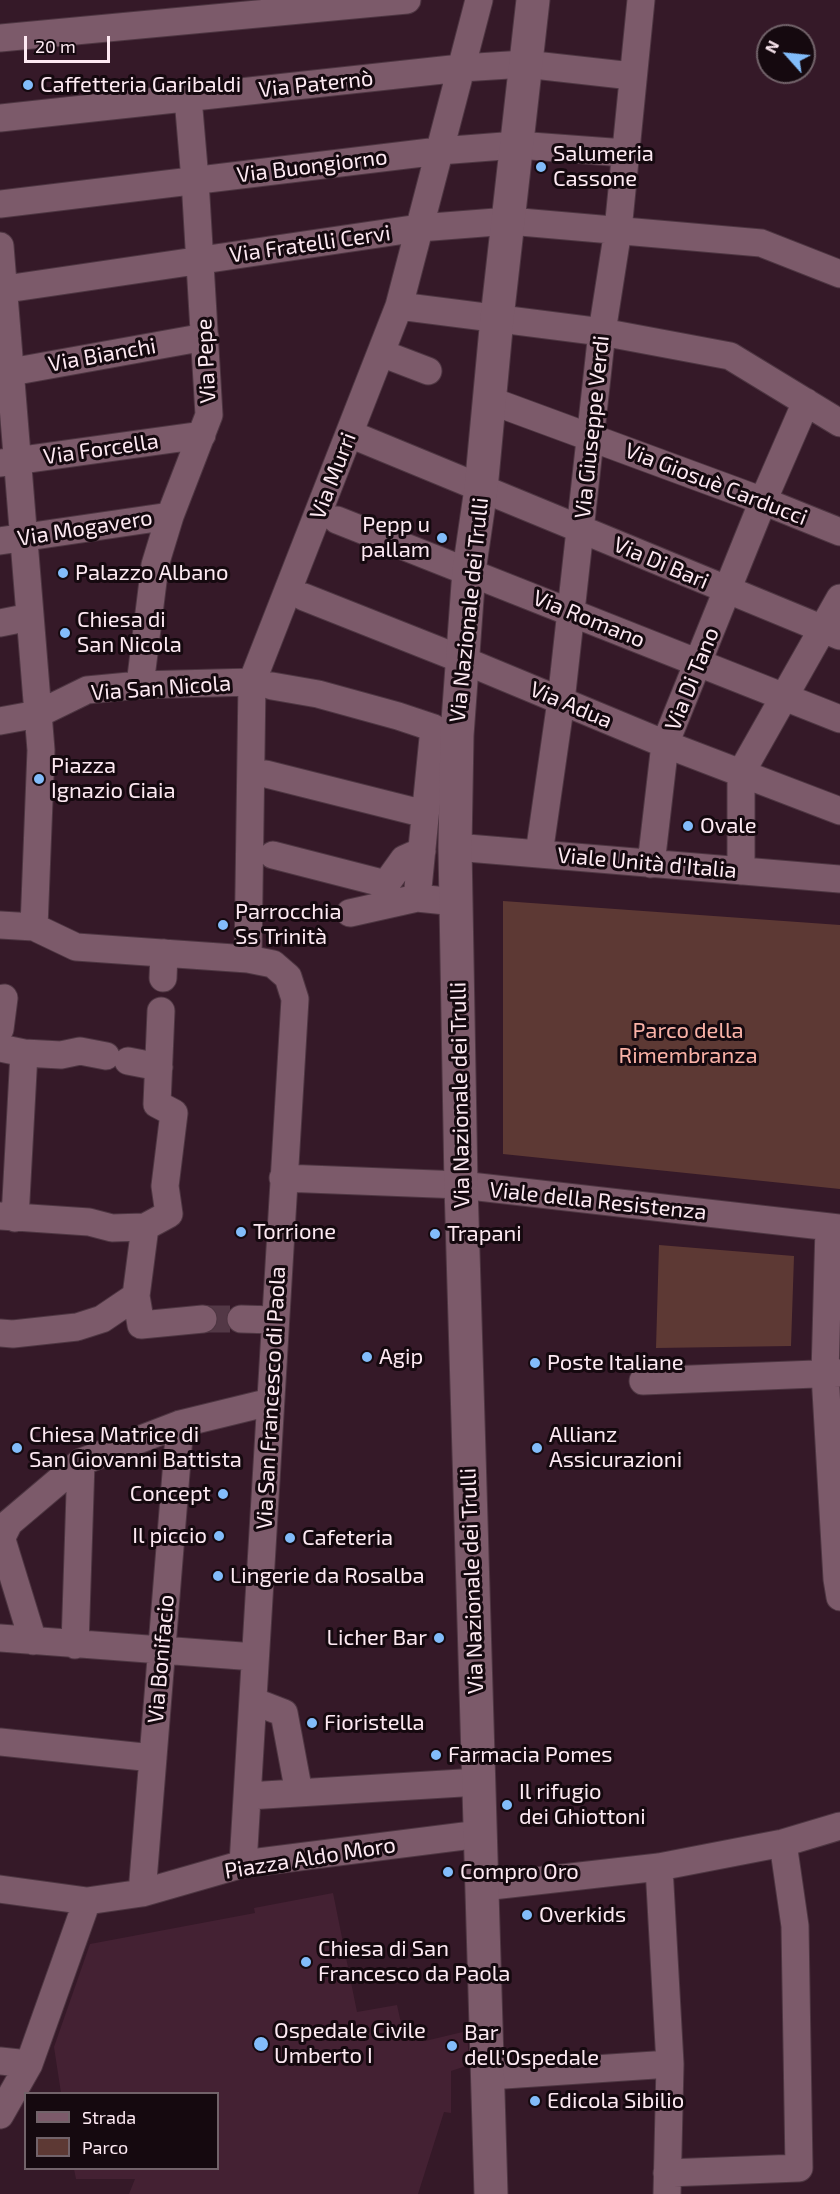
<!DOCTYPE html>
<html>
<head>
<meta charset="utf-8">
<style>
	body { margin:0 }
	#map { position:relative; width:840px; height:2194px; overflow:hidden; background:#351928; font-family:"Exo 2",sans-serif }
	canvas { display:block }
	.legend { position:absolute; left:24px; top:2092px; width:195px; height:78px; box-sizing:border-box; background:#15090f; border:2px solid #72636a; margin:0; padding:8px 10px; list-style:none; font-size:18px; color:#fde9f2 }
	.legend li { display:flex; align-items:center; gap:12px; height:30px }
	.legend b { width:30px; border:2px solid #72636a }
	.north { position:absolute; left:756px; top:24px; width:60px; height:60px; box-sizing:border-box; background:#15090f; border:2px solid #72636a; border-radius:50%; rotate:297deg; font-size:16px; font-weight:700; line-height:24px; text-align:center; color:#fde9f2 }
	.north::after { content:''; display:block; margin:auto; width:21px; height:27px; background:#82bcfa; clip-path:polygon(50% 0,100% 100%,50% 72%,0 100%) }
	.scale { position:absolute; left:24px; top:36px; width:86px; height:27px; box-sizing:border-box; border:3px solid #fde9f2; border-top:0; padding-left:8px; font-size:18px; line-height:21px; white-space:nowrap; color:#fde9f2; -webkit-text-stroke:4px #15090f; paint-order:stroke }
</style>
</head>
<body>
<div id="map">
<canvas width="840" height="2194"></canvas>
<ul class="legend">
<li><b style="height:8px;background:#7c5a6a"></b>Strada</li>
<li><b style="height:16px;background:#5d3934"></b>Parco</li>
</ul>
<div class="north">N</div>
<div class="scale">20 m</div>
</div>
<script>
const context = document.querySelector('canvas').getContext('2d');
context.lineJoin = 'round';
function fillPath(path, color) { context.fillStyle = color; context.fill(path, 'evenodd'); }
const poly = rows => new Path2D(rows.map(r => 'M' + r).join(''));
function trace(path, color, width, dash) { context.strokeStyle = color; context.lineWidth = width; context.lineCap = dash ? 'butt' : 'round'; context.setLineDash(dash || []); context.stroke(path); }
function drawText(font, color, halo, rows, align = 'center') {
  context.font = font + ' "Exo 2",sans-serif'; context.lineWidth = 6; context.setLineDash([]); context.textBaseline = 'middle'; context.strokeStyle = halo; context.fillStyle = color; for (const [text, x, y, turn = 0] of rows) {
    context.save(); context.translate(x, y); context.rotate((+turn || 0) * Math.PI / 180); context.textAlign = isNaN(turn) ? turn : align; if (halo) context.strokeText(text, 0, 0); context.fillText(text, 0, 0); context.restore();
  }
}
fillPath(poly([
	[333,1893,357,2012,397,2005,405,2041,423,2036,425,2041,467,2031,469,2065,451,2071,451,2113,444,2112,418,2194,129,2194,135,2179,76,2179,74,2169,218,2168,218,2094,61,2093,54,2047,90,1944,255,1913,254,1908]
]), '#442133');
fillPath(poly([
	[503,901,840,925,840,1189,503,1154],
	[659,1245,794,1256,791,1346,656,1348]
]), '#5d3934');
trace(poly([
	[203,1319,241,1319]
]), '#533846', 27, [27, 14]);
const minor = poly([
	[0,38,407,0],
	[0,118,461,68,525,64,632,76],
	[0,204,439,151,517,145,625,153],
	[0,246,41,750,34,927,0,925],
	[0,290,419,228,509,221,761,243,840,274],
	[399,306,602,332,730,356,840,423],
	[381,353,428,371],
	[0,374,205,337],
	[489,400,763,501,840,532],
	[350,434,840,636],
	[1,463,202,435],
	[337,520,840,719],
	[0,541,170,516],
	[304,597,463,660,665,744,840,811],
	[0,623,30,617],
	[140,685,155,565,170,516,209,415,195,180,188,98],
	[272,686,318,694,398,716,434,728,417,898],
	[0,721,38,714,87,690,140,685,252,682],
	[266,774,425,814],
	[455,847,840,879],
	[539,854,561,701,602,332,618,230,641,0],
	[273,855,386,884,404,859,422,851],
	[651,864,665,744,763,501,806,402],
	[741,871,741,773,840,598],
	[350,913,417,898,456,902],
	[34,927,76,947,248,959,273,964,288,977,295,999,243,1864],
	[248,959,252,682,399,306,479,0],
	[163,978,164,953],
	[0,1029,4,998],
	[0,1048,24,1053,61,1055,80,1051,106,1056],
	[128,1061,159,1067],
	[283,1178,461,1185,840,1228],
	[0,1216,89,1222,112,1228,145,1227,169,1214,165,1186,174,1113,157,1104,161,1011],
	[15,1218,24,1053],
	[145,1227,136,1296,141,1325,203,1319],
	[829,1227,825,1374,837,1579,840,1597],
	[241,1319,275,1320],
	[0,1333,13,1334,77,1327,102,1319,136,1296],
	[643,1381,840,1373],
	[2,1540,33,1641],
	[0,1541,9,1523,81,1462,180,1424,270,1402],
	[0,1638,255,1657],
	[75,1645,81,1462],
	[253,1701,284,1713,299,1793],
	[0,1742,153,1758],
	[248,1796,478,1782],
	[659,1867,670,2064,667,2194],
	[483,1887,659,1867,783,1843,840,1826],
	[0,1889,87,1901,142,1893,243,1864,480,1834],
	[142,1893,180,1424],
	[0,2061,29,2064],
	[489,2076,670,2064],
	[0,2115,29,2064,87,1901],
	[667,2173,799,2168,795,1926,783,1843]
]);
const tertiary = poly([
	[491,2194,461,1185,455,847,457,735,469,571,481,489,497,318,533,0]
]);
trace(minor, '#4e3642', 29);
trace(tertiary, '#4e3642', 35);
trace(minor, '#7c5a6a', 27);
trace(tertiary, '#7c5a6a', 33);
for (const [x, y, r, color] of [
	[28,85,6,"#82bcfa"],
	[541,167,6,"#82bcfa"],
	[442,538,6,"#82bcfa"],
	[63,573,6,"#82bcfa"],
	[65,633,6,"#82bcfa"],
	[39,779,6,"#82bcfa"],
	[688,826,6,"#82bcfa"],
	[223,925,6,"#82bcfa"],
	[241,1232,6,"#82bcfa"],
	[435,1234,6,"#82bcfa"],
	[367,1357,6,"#82bcfa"],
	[535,1363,6,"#82bcfa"],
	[17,1448,6,"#82bcfa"],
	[537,1448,6,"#82bcfa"],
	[223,1494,6,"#82bcfa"],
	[219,1536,6,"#82bcfa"],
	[290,1538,6,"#82bcfa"],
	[218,1576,6,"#82bcfa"],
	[439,1638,6,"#82bcfa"],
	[312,1723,6,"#82bcfa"],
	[436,1755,6,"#82bcfa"],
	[507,1805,6,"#82bcfa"],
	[448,1872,6,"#82bcfa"],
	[527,1915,6,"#82bcfa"],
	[306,1962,6,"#82bcfa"],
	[261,2044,8,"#82bcfa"],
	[452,2046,6,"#82bcfa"],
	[535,2101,6,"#82bcfa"]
]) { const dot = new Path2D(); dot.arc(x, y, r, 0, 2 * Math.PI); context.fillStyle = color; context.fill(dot); trace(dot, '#15090f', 2); }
drawText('22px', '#fde9f2', '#15090f', [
	["Via Paternò",316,84,-6],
	["Via Buongiorno",312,166,-7],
	["Via Fratelli Cervi",310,244,-8],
	["Via Bianchi",102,355,-10],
	["Via Pepe",206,361,-93],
	["Via Giuseppe Verdi",592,427,-84],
	["Via Forcella",101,449,-8],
	["Via Murri",333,476,-69],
	["Via Giosuè Carducci",716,484,21],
	["Via Mogavero",85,528,-9],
	["Via Di Bari",661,563,23],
	["Via Nazionale dei Trulli",469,610,-84],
	["Via Romano",589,619,22],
	["Via Di Tano",692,679,-68],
	["Via San Nicola",161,688,-4],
	["Via Adua",571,705,23],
	["Viale Unità d'Italia",647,863,5],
	["Via Nazionale dei Trulli",460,1095,-91],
	["Viale della Resistenza",598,1201,6],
	["Via San Francesco di Paola",271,1398,-87],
	["Via Nazionale dei Trulli",472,1581,-92],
	["Via Bonifacio",161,1659,-85],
	["Piazza Aldo Moro",310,1858,-9]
]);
drawText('22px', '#fde9f2', '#15090f', [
	["Caffetteria Garibaldi",40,85],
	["Salumeria",553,154],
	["Cassone",553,179],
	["Pepp u",430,525,"right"],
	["pallam",430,550,"right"],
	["Palazzo Albano",75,573],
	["Chiesa di",77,620],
	["San Nicola",77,645],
	["Piazza",51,766],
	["Ignazio Ciaia",51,791],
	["Ovale",700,826],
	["Parrocchia",235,912],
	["Ss Trinità",235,937],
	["Torrione",253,1232],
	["Trapani",447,1234],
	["Agip",379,1357],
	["Poste Italiane",547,1363],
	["Chiesa Matrice di",29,1435],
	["San Giovanni Battista",29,1460],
	["Allianz",549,1435],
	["Assicurazioni",549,1460],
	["Concept",211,1494,"right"],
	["Il piccio",207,1536,"right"],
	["Cafeteria",302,1538],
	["Lingerie da Rosalba",230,1576],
	["Licher Bar",427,1638,"right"],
	["Fioristella",324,1723],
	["Farmacia Pomes",448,1755],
	["Il rifugio",519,1792],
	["dei Ghiottoni",519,1817],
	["Compro Oro",460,1872],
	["Overkids",539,1915],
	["Chiesa di San",318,1949],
	["Francesco da Paola",318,1974],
	["Ospedale Civile",274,2031],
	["Umberto I",274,2056],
	["Bar",464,2033],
	["dell'Ospedale",464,2058],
	["Edicola Sibilio",547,2101]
], 'left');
drawText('22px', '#fab2a7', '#15090f', [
	["Parco della",688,1031],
	["Rimembranza",688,1056]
]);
</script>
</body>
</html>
